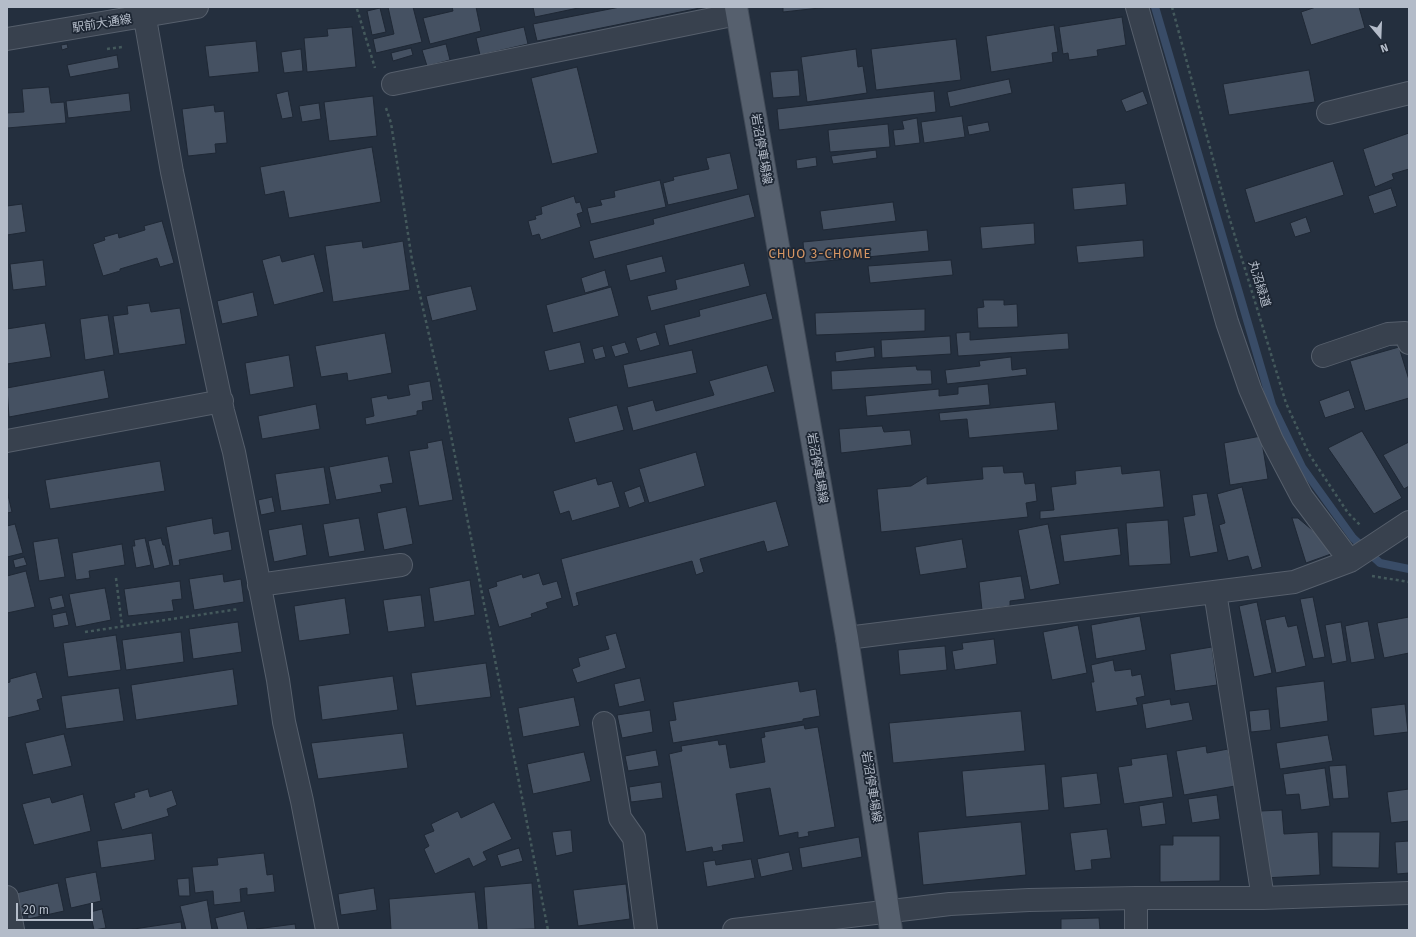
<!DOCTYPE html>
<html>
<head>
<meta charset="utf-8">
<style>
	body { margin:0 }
	#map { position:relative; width:1416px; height:937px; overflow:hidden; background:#242f3e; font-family:"Fira Sans",sans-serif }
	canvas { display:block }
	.frame { position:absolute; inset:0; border:8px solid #b4bcc9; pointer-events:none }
	.north { position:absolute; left:1360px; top:16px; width:40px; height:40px; -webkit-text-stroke:3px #1d2633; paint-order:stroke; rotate:161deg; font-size:11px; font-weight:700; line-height:16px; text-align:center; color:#b4bcc9 }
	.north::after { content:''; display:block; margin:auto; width:14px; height:18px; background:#b4bcc9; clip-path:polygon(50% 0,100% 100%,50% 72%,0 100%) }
	.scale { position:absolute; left:16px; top:903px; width:77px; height:18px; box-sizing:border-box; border:2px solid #b4bcc9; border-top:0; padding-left:5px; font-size:12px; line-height:14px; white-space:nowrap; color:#b4bcc9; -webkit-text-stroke:3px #1d2633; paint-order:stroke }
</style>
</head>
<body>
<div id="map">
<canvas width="1416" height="937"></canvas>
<div class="frame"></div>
<div class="north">N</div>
<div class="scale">20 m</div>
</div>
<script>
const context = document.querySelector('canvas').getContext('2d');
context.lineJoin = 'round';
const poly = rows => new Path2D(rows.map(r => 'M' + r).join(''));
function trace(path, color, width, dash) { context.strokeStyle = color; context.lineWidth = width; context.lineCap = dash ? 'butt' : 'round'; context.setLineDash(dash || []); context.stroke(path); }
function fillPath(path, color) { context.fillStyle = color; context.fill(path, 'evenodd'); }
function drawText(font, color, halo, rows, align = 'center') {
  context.font = font + ' "Fira Sans","Noto Sans JP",sans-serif'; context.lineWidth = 3.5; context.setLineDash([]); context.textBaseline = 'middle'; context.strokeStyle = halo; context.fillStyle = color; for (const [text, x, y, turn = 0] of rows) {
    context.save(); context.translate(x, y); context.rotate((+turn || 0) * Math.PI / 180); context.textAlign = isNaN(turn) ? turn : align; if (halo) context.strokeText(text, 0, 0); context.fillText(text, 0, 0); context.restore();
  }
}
trace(poly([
	[1155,7,1272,405,1302,467,1353,538,1380,563,1409,569]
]), '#394c67', 8);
const building = poly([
	[388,7,413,7,422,42,376,53,373,39,394,34,388,7],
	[452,7,476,7,481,31,430,44,423,18,453,11,452,7],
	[533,7,583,7,535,17,533,7],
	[620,7,705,7,537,41,533,24,620,7],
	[783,7,829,7,783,12,783,7],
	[1316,7,1359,7,1365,28,1311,45,1301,12,1316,7],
	[380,8,386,32,372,35,367,11,380,8],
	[1122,17,1126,45,1097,50,1098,56,1069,60,1068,53,1063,54,1059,27,1122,17],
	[1054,25,1058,52,1052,53,1053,62,991,72,986,36,1054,25],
	[352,27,356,67,307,72,304,38,328,36,327,29,352,27],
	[524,27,528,44,480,55,476,38,524,27],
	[956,39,961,80,876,90,871,49,956,39],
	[256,41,259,72,209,77,205,46,256,41],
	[67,44,68,48,62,50,61,45,67,44],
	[446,44,450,60,427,66,422,50,446,44],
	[411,48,413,55,393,61,391,53,411,48],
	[301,49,303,71,284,73,281,52,301,49],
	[856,49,858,67,863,66,867,93,807,102,801,57,856,49],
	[117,55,119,68,70,77,67,65,117,55],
	[577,67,598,153,552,164,531,78,577,67],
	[798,70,800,96,773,98,770,72,798,70],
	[1309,70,1315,102,1229,115,1223,84,1309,70],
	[1009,79,1012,93,950,107,947,92,1009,79],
	[49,87,51,103,64,102,66,123,7,128,7,113,24,112,22,89,49,87],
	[288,91,293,117,282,119,276,94,288,91],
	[934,91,936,112,779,130,777,109,934,91],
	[1143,91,1148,104,1126,112,1121,100,1143,91],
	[129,93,131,111,68,118,66,101,129,93],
	[373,96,377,136,329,141,324,102,373,96],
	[319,103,321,119,302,122,299,106,319,103],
	[214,105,215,112,224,111,227,143,215,144,216,153,188,156,182,109,214,105],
	[962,116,965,137,924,143,921,122,962,116],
	[917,118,920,143,895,146,893,130,904,129,902,121,917,118],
	[988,122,990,131,969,135,967,126,988,122],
	[888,124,890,147,830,152,828,130,888,124],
	[1409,133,1409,169,1392,174,1394,179,1375,187,1363,149,1409,133],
	[372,147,381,202,289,218,284,191,265,195,260,167,372,147],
	[876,150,877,158,833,164,831,156,876,150],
	[730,153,738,189,668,205,663,183,674,180,673,177,709,169,706,158,730,153],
	[816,157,817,166,797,169,796,160,816,157],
	[1333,161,1344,195,1255,223,1245,189,1333,161],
	[660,180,666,207,591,224,587,208,602,205,600,200,615,197,614,191,660,180],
	[1125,183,1127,205,1074,210,1072,188,1125,183],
	[1391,188,1397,206,1374,214,1368,196,1391,188],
	[749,194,755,217,594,259,589,241,654,224,653,219,749,194],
	[574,196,576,203,580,202,583,212,577,214,581,227,541,240,539,234,532,236,528,221,536,219,535,216,542,214,541,207,574,196],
	[893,202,896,221,823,230,820,211,893,202],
	[22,204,26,232,7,235,7,206,22,204],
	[1306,217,1311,232,1295,237,1290,223,1306,217],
	[162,221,174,263,160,267,157,258,120,269,120,271,103,276,93,244,105,240,104,237,118,233,119,238,145,230,144,226,162,221],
	[1034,223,1035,244,982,249,980,227,1034,223],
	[927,230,929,251,805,263,803,242,927,230],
	[1143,240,1144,257,1078,263,1076,246,1143,240],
	[362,241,363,248,403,241,410,290,333,302,325,246,362,241],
	[314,254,324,292,274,305,262,260,280,255,282,262,314,254],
	[662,256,666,272,630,281,626,265,662,256],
	[43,260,46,286,13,290,10,264,43,260],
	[951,260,953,275,870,283,868,266,951,260],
	[744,263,750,286,651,311,647,296,677,289,675,280,744,263],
	[605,270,609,286,585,293,581,278,605,270],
	[471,286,477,310,432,321,426,296,471,286],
	[611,287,619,316,553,333,546,305,611,287],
	[253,292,258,316,222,324,217,301,253,292],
	[766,293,773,319,669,346,664,325,700,316,699,310,766,293],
	[983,300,1004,300,1004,305,1017,304,1018,327,978,328,977,308,984,307,983,300],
	[149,303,151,312,180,308,186,344,119,354,113,316,128,314,127,306,149,303],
	[925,309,925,331,816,335,815,313,925,309],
	[108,315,114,355,85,360,80,319,108,315],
	[45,323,51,357,7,364,7,329,45,323],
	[656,332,660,345,640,351,636,338,656,332],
	[970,332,970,340,1068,333,1069,349,958,356,956,333,970,332],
	[385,333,392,373,348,381,347,373,321,377,315,346,385,333],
	[950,336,951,354,882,358,881,340,950,336],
	[580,342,585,363,549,371,544,351,580,342],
	[625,342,629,353,615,357,611,346,625,342],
	[603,346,606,357,595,360,592,349,603,346],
	[874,347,875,357,836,362,835,352,874,347],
	[1399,347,1409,380,1409,398,1365,411,1350,361,1399,347],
	[692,350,697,373,628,388,623,365,692,350],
	[289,355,294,387,250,395,245,363,289,355],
	[1011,357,1012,370,1026,368,1027,375,947,384,945,370,980,366,979,361,1011,357],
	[767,365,775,392,633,431,627,407,653,400,656,411,714,395,709,381,767,365],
	[916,366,917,370,931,370,932,384,832,390,831,371,916,366],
	[104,370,109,398,9,417,7,388,104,370],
	[430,381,433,400,422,402,423,410,417,411,417,415,366,425,365,418,374,416,371,398,387,395,388,399,410,395,408,385,430,381],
	[988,384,990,405,867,416,865,396,939,389,939,396,958,394,958,387,988,384],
	[1349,390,1355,408,1325,418,1319,401,1349,390],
	[1055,402,1058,430,969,438,967,419,940,421,939,413,1055,402],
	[316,404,320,429,262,439,258,416,316,404],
	[617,405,624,430,575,443,568,418,617,405],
	[882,426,884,432,910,430,912,445,841,453,839,429,882,426],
	[1362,431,1402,498,1374,514,1328,448,1362,431],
	[1261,436,1268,479,1230,485,1224,443,1261,436],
	[442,440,453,500,419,506,409,451,428,448,427,443,442,440],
	[1409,442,1409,486,1404,489,1383,455,1409,442],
	[696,452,705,486,649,503,639,469,696,452],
	[388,456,393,483,380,485,382,492,336,500,329,467,388,456],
	[160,461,165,491,50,509,45,480,160,461],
	[1003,466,1004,473,1023,472,1025,484,1035,483,1037,501,1026,503,1028,517,881,532,877,489,911,486,927,476,927,484,983,479,982,467,1003,466],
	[1121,466,1122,474,1160,470,1164,507,1040,519,1040,511,1054,510,1051,487,1076,484,1075,471,1121,466],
	[324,467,330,504,281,511,275,474,324,467],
	[596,478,598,485,612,481,620,507,572,521,569,511,560,514,553,491,596,478],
	[640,486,645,502,629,508,624,492,640,486],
	[1242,487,1262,567,1252,570,1248,556,1228,561,1219,525,1225,523,1217,494,1242,487],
	[7,491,12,512,7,513,7,491],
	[1207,493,1218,552,1190,557,1183,517,1195,515,1192,495,1207,493],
	[272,497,275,512,261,515,258,500,272,497],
	[776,501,789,546,767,552,764,541,700,559,704,572,696,575,692,561,576,593,579,605,573,607,561,559,776,501],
	[406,507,413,544,384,550,377,513,406,507],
	[212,518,214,534,229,531,232,550,179,560,180,565,173,566,166,527,212,518],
	[359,518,365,551,329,557,323,524,359,518],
	[1292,518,1298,518,1330,545,1331,554,1306,563,1292,518],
	[1168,520,1171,564,1129,566,1126,523,1168,520],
	[15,524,23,553,7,557,7,526,15,524],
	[302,524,307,555,274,562,268,530,302,524],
	[1048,524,1060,584,1030,590,1018,530,1048,524],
	[1118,528,1121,555,1064,562,1060,535,1118,528],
	[58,538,65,577,39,581,33,542,58,538],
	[145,538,151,565,136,568,132,546,135,546,134,540,145,538],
	[161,538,163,545,165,545,170,565,154,569,148,541,161,538],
	[962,539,967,568,920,575,915,547,962,539],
	[122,544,125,565,89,571,90,578,76,580,72,553,122,544],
	[24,557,27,565,15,568,13,560,24,557],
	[26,571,35,607,7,613,7,576,26,571],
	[539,573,543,585,557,581,562,598,546,603,548,608,531,614,532,617,499,627,488,589,497,586,496,582,522,574,523,578,539,573],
	[223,574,224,582,241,579,244,602,194,610,189,579,223,574],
	[1021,576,1025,599,1010,601,1010,606,982,610,979,582,1021,576],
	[470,580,475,615,434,622,429,588,470,580],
	[180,581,182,599,172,600,174,611,128,616,124,589,180,581],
	[105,588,111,620,76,627,69,594,105,588],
	[62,595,65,607,52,610,49,598,62,595],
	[421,595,425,627,388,632,383,600,421,595],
	[1313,597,1325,657,1313,659,1300,599,1313,597],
	[345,598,350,634,299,641,294,606,345,598],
	[1257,602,1272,673,1254,677,1239,606,1257,602],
	[66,612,69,625,54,628,52,615,66,612],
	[1140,616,1146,650,1096,659,1091,625,1140,616],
	[1285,616,1288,627,1297,625,1306,666,1276,673,1265,620,1285,616],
	[1409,617,1409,653,1384,658,1377,623,1409,617],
	[1368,621,1375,659,1351,663,1345,626,1368,621],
	[238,622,242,652,193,659,189,629,238,622],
	[1341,622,1347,661,1332,664,1325,625,1341,622],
	[1078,625,1087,673,1052,680,1043,632,1078,625],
	[181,632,184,662,126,670,122,640,181,632],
	[616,633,626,668,577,683,572,669,580,666,578,658,609,649,605,636,616,633],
	[116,635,121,670,68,677,63,643,116,635],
	[994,639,997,664,955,670,952,651,963,649,962,643,994,639],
	[945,646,947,670,900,675,898,650,945,646],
	[1212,647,1217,685,1175,691,1170,654,1212,647],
	[1113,660,1115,671,1131,669,1132,676,1141,674,1145,696,1136,698,1138,705,1096,712,1091,682,1094,682,1091,665,1113,660],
	[486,663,491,697,416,706,411,673,486,663],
	[233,669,238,705,136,720,131,685,233,669],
	[36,672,43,698,37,700,40,710,7,718,7,683,10,682,10,679,36,672],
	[393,676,398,710,322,720,318,686,393,676],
	[640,678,645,701,619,707,614,684,640,678],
	[798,681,800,692,816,689,820,716,803,719,803,721,673,743,669,721,676,720,673,702,798,681],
	[1324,681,1328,721,1280,728,1276,687,1324,681],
	[119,688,124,721,66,729,61,696,119,688],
	[574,697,580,726,523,737,518,708,574,697],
	[1170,699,1171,705,1189,702,1193,720,1146,729,1142,704,1170,699],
	[1405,704,1408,732,1374,736,1371,708,1405,704],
	[1269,709,1271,730,1251,732,1249,711,1269,709],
	[650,710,653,732,622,738,617,715,650,710],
	[1021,711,1025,751,893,763,889,723,1021,711],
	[804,725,805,729,818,727,835,827,808,832,809,836,798,838,798,832,779,836,770,788,736,794,744,842,722,845,723,850,713,852,712,847,686,852,669,754,682,751,681,746,718,740,719,745,726,744,730,768,765,762,761,738,765,737,764,732,804,725],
	[403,733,408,768,318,779,311,743,403,733],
	[64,734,72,766,33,775,25,743,64,734],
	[1328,735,1333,761,1280,769,1276,743,1328,735],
	[1206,746,1207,753,1228,749,1235,786,1184,795,1176,751,1206,746],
	[656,750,659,766,628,771,625,756,656,750],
	[584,752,591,781,533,794,527,764,584,752],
	[1167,754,1173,797,1124,804,1118,767,1132,765,1131,759,1167,754],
	[1045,764,1049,810,966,817,962,771,1045,764],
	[1346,765,1349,798,1333,799,1329,766,1346,765],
	[1325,768,1330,806,1301,810,1299,794,1286,795,1283,774,1325,768],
	[1097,773,1101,804,1064,808,1061,777,1097,773],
	[661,782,663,798,631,802,629,787,661,782],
	[148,789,150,797,172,790,177,805,167,809,169,816,122,830,114,803,135,797,134,793,148,789],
	[1409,789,1409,821,1391,823,1387,792,1409,789],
	[83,794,91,831,34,845,22,804,50,797,52,803,83,794],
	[1217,795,1220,819,1192,823,1188,799,1217,795],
	[494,802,512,839,483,852,487,860,473,867,469,858,435,874,424,849,429,846,424,835,434,831,431,824,458,811,461,818,494,802],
	[1163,802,1166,824,1142,827,1139,806,1163,802],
	[1282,810,1284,834,1318,832,1320,875,1264,878,1261,811,1282,810],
	[1021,822,1026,875,923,885,918,832,1021,822],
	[1107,829,1111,858,1091,860,1092,869,1075,871,1070,833,1107,829],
	[571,830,573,852,556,856,552,832,571,830],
	[1332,832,1380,832,1379,868,1332,867,1332,832],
	[152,833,155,860,101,868,97,841,152,833],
	[1173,836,1220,836,1220,881,1160,882,1160,845,1173,845,1173,836],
	[859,837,862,857,802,868,799,848,859,837],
	[1409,841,1409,873,1397,874,1395,842,1409,841],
	[519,848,523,861,501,867,497,855,519,848],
	[789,852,793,870,761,877,757,859,789,852],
	[264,853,267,875,273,874,275,892,247,895,247,888,240,889,241,902,214,905,213,891,195,893,192,867,218,865,217,858,264,853],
	[751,859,755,878,707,887,703,862,715,860,716,865,751,859],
	[96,872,101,901,71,908,65,878,96,872],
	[189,878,190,896,179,896,177,879,189,878],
	[58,883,64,911,28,919,27,912,21,913,16,893,58,883],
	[532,883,535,929,487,930,484,887,532,883],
	[626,884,630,919,578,926,573,890,626,884],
	[374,888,377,910,341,915,338,894,374,888],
	[475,892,479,930,391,930,389,899,475,892],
	[207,900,212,930,186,930,180,906,207,900],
	[102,909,106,928,94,930,90,912,102,909],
	[244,911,248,930,218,930,215,918,244,911],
	[1099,918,1100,930,1061,930,1061,919,1099,918],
	[181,922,182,930,127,930,181,922],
	[295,924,296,930,256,929,295,924]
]);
fillPath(building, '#455162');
trace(building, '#1f2835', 1);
const minor = poly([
	[143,7,172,172,223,411,234,452,278,680,284,722,302,801,327,930],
	[1137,7,1227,322,1250,389,1272,440,1302,497,1350,561],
	[7,39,197,7],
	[393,84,737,14],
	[1328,113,1409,93],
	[1323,356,1388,334,1405,333,1409,343],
	[7,441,222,401],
	[259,585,401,565],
	[1215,592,1263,898],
	[847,638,1294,582,1350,561,1409,522],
	[604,723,620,818,634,838,646,930],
	[7,897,13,930],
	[1136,898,1136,930],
	[734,930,950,904,1029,900,1136,898,1263,898,1409,893]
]);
const major = poly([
	[736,7,847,638,891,930]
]);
trace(minor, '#565f6c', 24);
trace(major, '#414a57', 24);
trace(poly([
	[1172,7,1226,207,1286,403,1309,454,1348,513,1361,526],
	[357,9,375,68],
	[107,49,122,47],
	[386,108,391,123,412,260,445,405,548,930],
	[1372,576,1409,582],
	[116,578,122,626],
	[85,632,239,609]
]), '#44595c', 2.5, [3, 3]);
trace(minor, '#38414e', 22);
trace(major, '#56606e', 22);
drawText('12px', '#b4bcc9', '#1d2633', [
	["駅前大通線",102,24,-9],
	["岩沼停車場線",761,149,80],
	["丸沼緑道",1259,284,73],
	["岩沼停車場線",817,468,80],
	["岩沼停車場線",871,787,81]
]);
context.letterSpacing = '1px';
drawText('13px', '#d59563', '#1d2633', [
	["CHUO 3-CHOME",820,254]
]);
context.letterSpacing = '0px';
</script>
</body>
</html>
